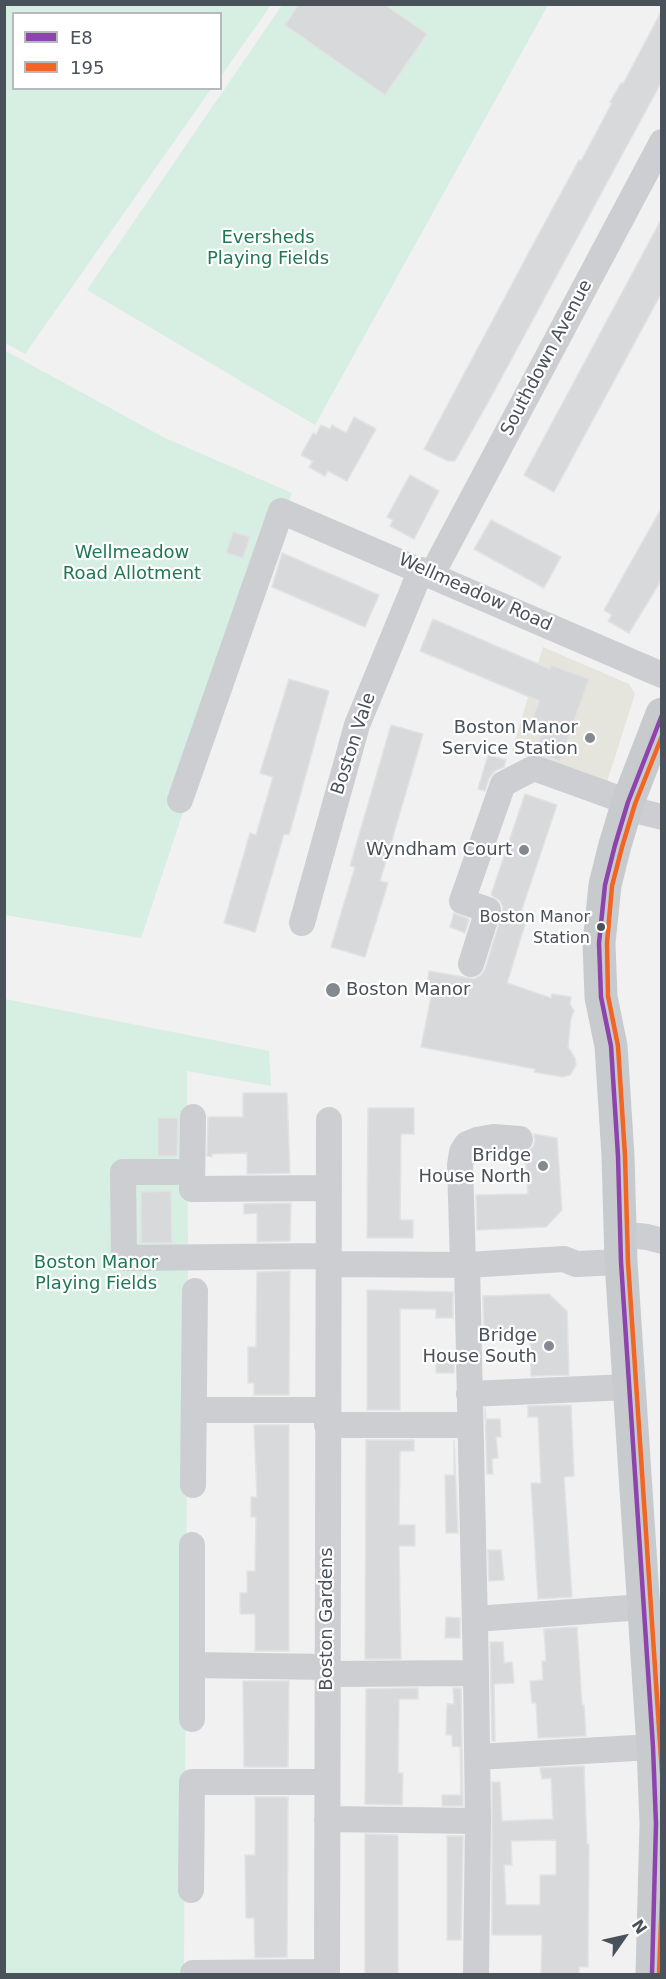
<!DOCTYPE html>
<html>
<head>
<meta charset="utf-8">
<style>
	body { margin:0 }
	#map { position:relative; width:666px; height:1979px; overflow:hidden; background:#f1f1f1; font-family:"DejaVu Sans",sans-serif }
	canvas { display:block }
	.frame { position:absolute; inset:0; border:6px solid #49515b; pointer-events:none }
	.legend { position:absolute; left:12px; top:12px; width:210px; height:78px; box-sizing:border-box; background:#fff; border:2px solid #b6b9bd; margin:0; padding:8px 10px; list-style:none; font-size:18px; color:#49515b }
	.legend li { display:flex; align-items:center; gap:12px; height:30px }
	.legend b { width:30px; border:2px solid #b6b9bd }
	.north { position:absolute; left:594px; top:1907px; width:60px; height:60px; -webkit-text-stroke:4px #fff; paint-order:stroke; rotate:56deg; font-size:16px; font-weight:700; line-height:24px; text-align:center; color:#49515b }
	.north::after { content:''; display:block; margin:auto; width:21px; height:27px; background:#49515b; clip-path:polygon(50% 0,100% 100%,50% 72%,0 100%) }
</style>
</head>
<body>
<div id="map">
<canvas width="666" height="1979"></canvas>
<div class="frame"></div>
<ul class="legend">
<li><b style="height:8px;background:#8e44ad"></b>E8</li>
<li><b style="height:8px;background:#f26522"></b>195</li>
</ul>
<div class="north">N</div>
</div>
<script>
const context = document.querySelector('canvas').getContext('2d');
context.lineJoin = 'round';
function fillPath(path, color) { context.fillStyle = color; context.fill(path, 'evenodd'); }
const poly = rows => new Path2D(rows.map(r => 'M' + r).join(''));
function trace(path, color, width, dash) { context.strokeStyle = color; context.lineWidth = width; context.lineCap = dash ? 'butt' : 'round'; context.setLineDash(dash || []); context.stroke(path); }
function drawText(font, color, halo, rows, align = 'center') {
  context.font = font + ' "DejaVu Sans",sans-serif'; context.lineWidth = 4.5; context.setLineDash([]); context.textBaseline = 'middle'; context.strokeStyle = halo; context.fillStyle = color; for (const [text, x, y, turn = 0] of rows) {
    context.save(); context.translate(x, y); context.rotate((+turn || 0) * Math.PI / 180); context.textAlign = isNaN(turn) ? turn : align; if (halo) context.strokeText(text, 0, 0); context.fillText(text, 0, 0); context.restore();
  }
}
fillPath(poly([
	[543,647,629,684,635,694,607,782,512,751]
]), '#e5e5de');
fillPath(poly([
	[4,5,271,5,221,76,220,14,14,14,14,88,211,89,25,354,5,343],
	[282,5,548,5,315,425,87,290],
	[4,350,165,438,292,493,238,647,141,938,5,915],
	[5,999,269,1051,271,1086,187,1071,188,1266,184,1974,5,1974]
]), '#d7eee2');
const building = poly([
	[299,4,384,4,427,34,385,95,285,25,299,4],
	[662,10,662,81,491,397,455,461,448,461,424,449,536,239,579,160,581,161,612,103,610,102,621,83,623,84,662,10],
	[662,218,662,292,554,492,524,475,662,218],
	[354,417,376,429,347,481,328,471,325,476,309,467,313,461,301,455,313,433,316,435,321,425,330,429,332,425,346,433,354,417],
	[410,475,439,491,414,539,390,526,393,520,387,517,410,475],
	[662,507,662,579,629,633,608,621,612,615,604,610,662,507],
	[491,520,561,557,544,588,474,549,491,520],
	[233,532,250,537,243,558,226,553,233,532],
	[282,553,379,595,365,627,272,587,282,553],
	[433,619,550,669,551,665,589,679,560,761,535,753,541,735,528,731,539,701,420,651,433,619],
	[289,679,329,691,295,814,289,835,284,834,255,932,224,923,250,833,256,835,273,777,260,773,289,679],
	[391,725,423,734,380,881,388,883,365,957,331,947,355,867,350,866,391,725],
	[488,755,506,760,504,767,495,771,489,778,485,791,478,789,488,755],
	[525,794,557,805,520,915,527,918,507,983,551,998,552,994,571,997,570,1004,574,1011,571,1018,568,1047,575,1058,576,1065,570,1075,563,1077,534,1072,535,1069,421,1047,431,997,425,996,429,971,474,979,481,975,485,969,502,914,503,907,500,901,491,895,525,794],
	[454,913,469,919,465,933,450,927,454,913],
	[243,1093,287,1093,290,1173,247,1174,247,1153,212,1154,212,1157,207,1156,208,1117,243,1117,243,1093],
	[368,1108,414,1108,414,1134,401,1134,400,1220,413,1220,413,1238,367,1238,368,1108],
	[158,1118,178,1118,177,1156,158,1156,158,1118],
	[534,1134,557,1138,562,1210,546,1227,477,1230,476,1195,528,1194,525,1153,533,1147,535,1141,534,1134],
	[171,1191,172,1243,141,1243,141,1192,171,1191],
	[291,1203,290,1241,257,1242,257,1213,244,1214,244,1204,291,1203],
	[290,1271,289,1395,254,1395,254,1383,248,1383,248,1347,256,1347,257,1272,290,1271],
	[367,1290,453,1292,453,1318,436,1318,436,1309,400,1309,400,1410,367,1410,367,1290],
	[549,1294,567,1311,569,1375,531,1376,530,1333,484,1335,483,1296,549,1294],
	[436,1353,454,1353,454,1373,436,1373,436,1353],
	[571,1405,574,1476,564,1477,572,1597,538,1599,531,1483,541,1483,538,1417,528,1417,528,1406,571,1405],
	[485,1408,486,1419,500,1419,501,1437,496,1437,498,1458,492,1459,493,1474,487,1474,485,1408],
	[254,1425,289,1425,289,1651,255,1651,255,1614,240,1614,240,1593,247,1593,247,1571,255,1571,256,1517,251,1517,251,1497,257,1497,254,1425],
	[366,1440,414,1440,414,1451,400,1451,399,1525,415,1525,415,1546,399,1546,401,1659,365,1659,366,1440],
	[454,1440,458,1533,446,1533,445,1475,454,1475,454,1440],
	[488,1550,501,1550,504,1580,489,1581,488,1550],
	[446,1617,460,1618,460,1638,445,1638,446,1617],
	[577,1627,582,1705,584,1705,586,1736,538,1738,536,1703,532,1703,530,1681,543,1680,542,1661,546,1661,544,1629,577,1627],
	[490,1642,503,1642,504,1663,512,1662,514,1683,494,1684,495,1741,492,1741,490,1642],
	[243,1681,289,1681,288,1767,244,1767,243,1681],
	[418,1688,418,1699,399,1699,398,1773,403,1773,402,1805,365,1804,366,1689,418,1688],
	[453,1688,461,1688,463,1806,442,1806,442,1795,461,1795,460,1747,452,1746,452,1735,446,1735,447,1704,454,1704,453,1688],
	[584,1766,587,1844,589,1844,588,1967,579,1967,579,1974,541,1974,542,1935,492,1935,492,1782,500,1782,502,1821,553,1819,551,1778,542,1779,540,1768,584,1766],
	[556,1840,556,1875,540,1875,540,1905,506,1905,504,1865,512,1865,511,1841,556,1840],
	[255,1797,288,1797,287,1957,255,1958,254,1918,246,1918,245,1855,255,1855,255,1797],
	[365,1834,398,1835,398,1974,365,1974,365,1834],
	[447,1836,463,1836,461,1940,447,1940,447,1836]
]);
fillPath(building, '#d8d9db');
trace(building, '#e2e2e3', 1.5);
trace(poly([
	[432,574,662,142],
	[180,800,281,511,662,675],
	[626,808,662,817],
	[302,923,357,725,421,570],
	[471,964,488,910,462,901,503,784,534,768,628,802],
	[193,1117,192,1189,329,1188],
	[175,1172,123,1172,124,1258,328,1256],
	[620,1234,647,1237,662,1241],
	[328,1264,467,1265,564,1259,576,1264,621,1262],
	[463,1265,460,1165,462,1152,467,1144,477,1140,493,1137,520,1139],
	[467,1265,476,1673,478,1821,476,1974],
	[469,1394,629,1387],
	[194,1410,327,1410],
	[327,1425,470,1425],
	[193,1485,195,1291],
	[475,1619,643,1607],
	[192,1665,327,1667],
	[327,1674,476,1673],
	[192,1719,192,1545],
	[477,1757,653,1747],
	[327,1819,478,1821],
	[191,1890,192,1782,327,1782],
	[193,1974,193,1973,327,1972],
	[327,1974,329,1120]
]), '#ccced1', 26);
trace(poly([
	[652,1974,656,1824,653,1747,621,1262,618,1156,611,1046,601,997,599,943,605,885,615,845,628,802,662,714]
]), '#c8cbce', 33);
trace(poly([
	[652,1974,656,1824,653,1747,621,1262,618,1156,611,1046,601,997,599,943,605,885,615,845,628,802,662,715]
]), '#8e44ad', 4.5);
trace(poly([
	[662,736,635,804,622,847,612,886,607,943,608,996,618,1046,625,1156,628,1262,662,1773],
	[659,1974,662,1899]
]), '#f26522', 4.5);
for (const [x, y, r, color] of [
	[590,738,6,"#848990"],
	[524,850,6,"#848990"],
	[601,927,5,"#49515b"],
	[333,990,8,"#848990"],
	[543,1166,6,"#848990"],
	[549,1346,6,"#848990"]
]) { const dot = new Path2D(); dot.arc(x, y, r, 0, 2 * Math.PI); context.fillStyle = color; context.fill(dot); trace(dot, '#fff', 2); }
drawText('16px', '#49515b', '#fff', [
	["Boston Manor",590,918],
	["Station",590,939]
], 'right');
drawText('18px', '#1e7854', '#fff', [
	["Eversheds",268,238],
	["Playing Fields",268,259],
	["Wellmeadow",132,553],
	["Road Allotment",132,574],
	["Boston Manor",96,1263],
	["Playing Fields",96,1284]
]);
drawText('18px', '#49515b', '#fff', [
	["Southdown Avenue",547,358,-62],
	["Wellmeadow Road",475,593,24],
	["Boston Vale",354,744,-72],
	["Boston Gardens",327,1619,-90]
]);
drawText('18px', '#49515b', '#fff', [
	["Boston Manor",578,728],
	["Service Station",578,749],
	["Wyndham Court",512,850],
	["Boston Manor",346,990,"left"],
	["Bridge",531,1156],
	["House North",531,1177],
	["Bridge",537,1336],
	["House South",537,1357]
], 'right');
</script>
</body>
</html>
